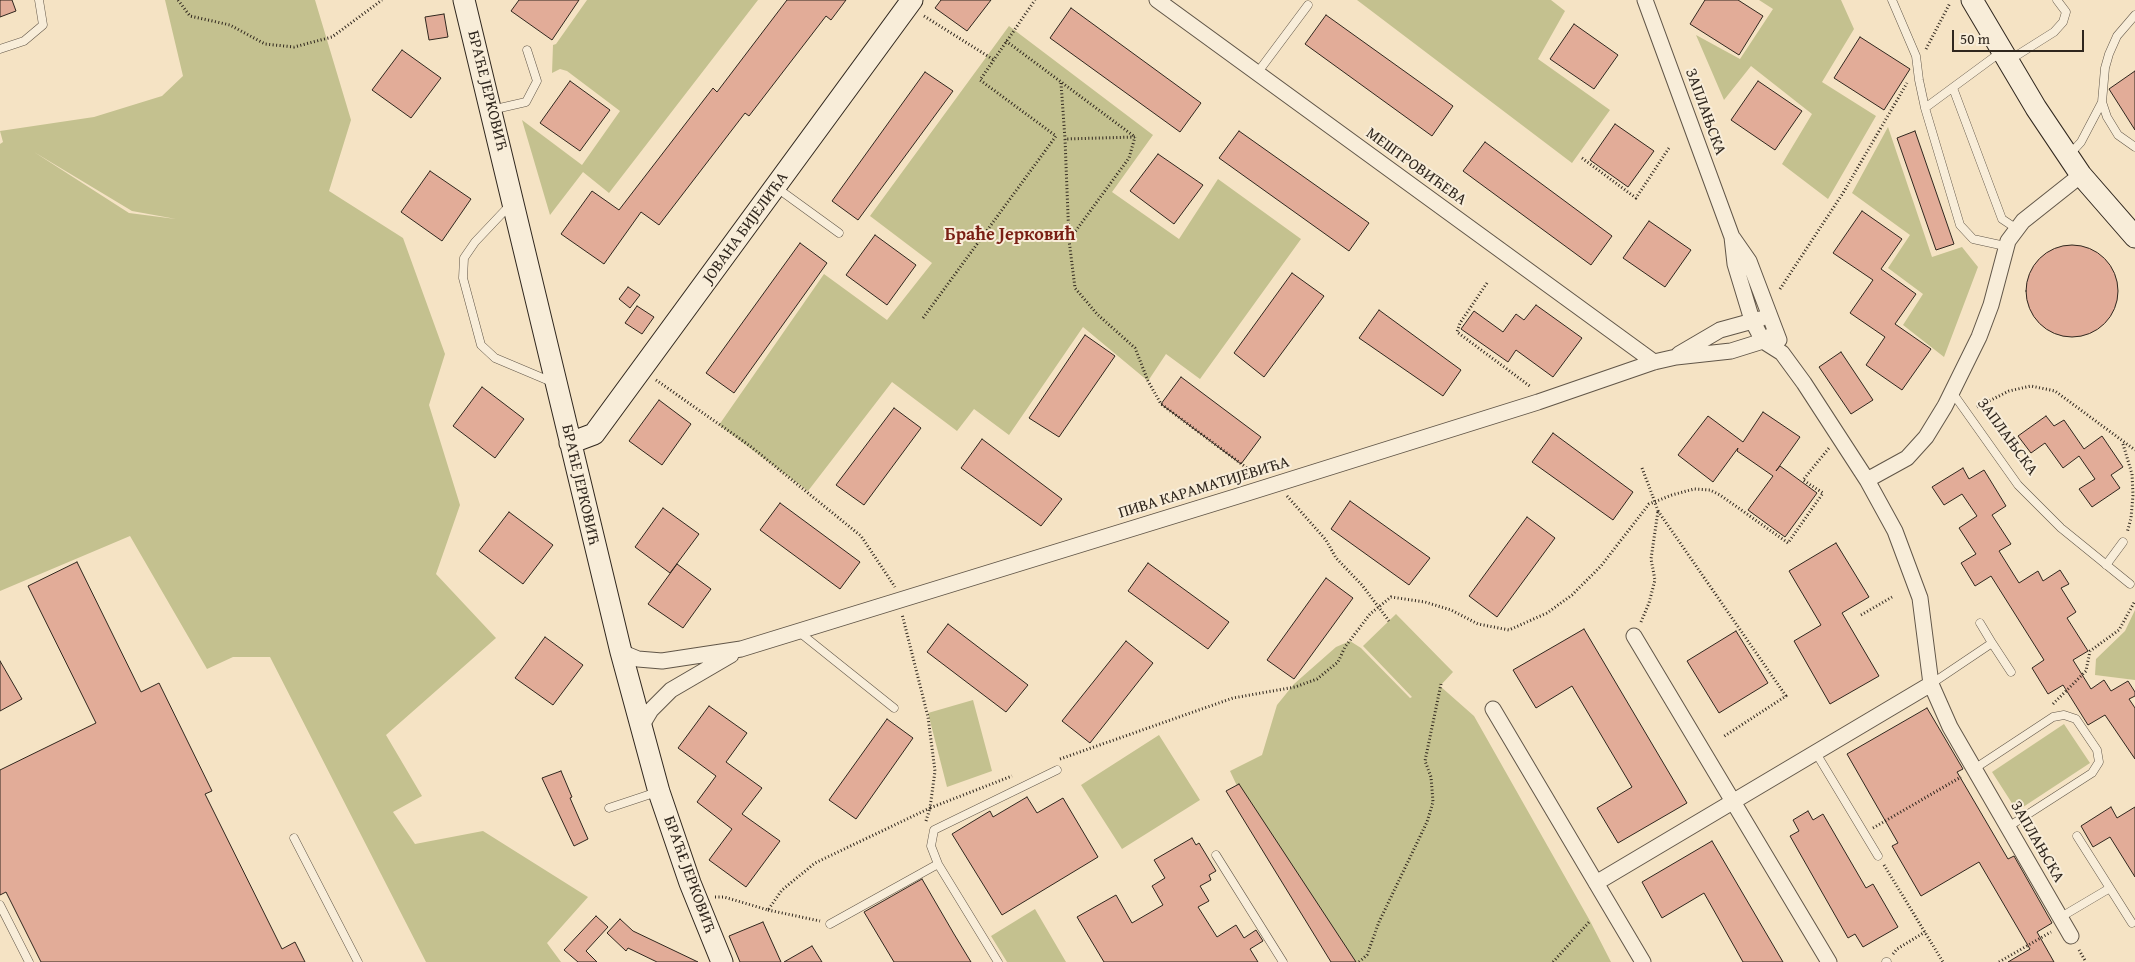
<!DOCTYPE html>
<html>
<head>
<meta charset="utf-8">
<style>
	body { margin:0 }
	#map { position:relative; width:2135px; height:962px; overflow:hidden; background:#f5e3c4; font-family:"Gentium Book Plus",serif }
	canvas { display:block }
	.scale { position:absolute; left:1952px; top:30px; width:132px; height:22px; box-sizing:border-box; border:2px solid #30271e; border-top:0; padding-left:6px; font-size:15px; line-height:18px; white-space:nowrap; color:#30271e; -webkit-text-stroke:4px #f8edd9; paint-order:stroke }
</style>
</head>
<body>
<div id="map">
<canvas width="2135" height="962"></canvas>
<div class="scale">50 m</div>
</div>
<script>
const context = document.querySelector('canvas').getContext('2d');
context.lineJoin = 'round';
function fillPath(path, color) { context.fillStyle = color; context.fill(path, 'evenodd'); }
const poly = rows => new Path2D(rows.map(r => 'M' + r).join(''));
function trace(path, color, width, dash) { context.strokeStyle = color; context.lineWidth = width; context.lineCap = dash ? 'butt' : 'round'; context.setLineDash(dash || []); context.stroke(path); }
function drawText(font, color, halo, rows, align = 'center') {
  context.font = font + ' "Gentium Book Plus",serif'; context.lineWidth = 4; context.setLineDash([]); context.textBaseline = 'middle'; context.strokeStyle = halo; context.fillStyle = color; for (const [text, x, y, turn = 0] of rows) {
    context.save(); context.translate(x, y); context.rotate((+turn || 0) * Math.PI / 180); context.textAlign = isNaN(turn) ? turn : align; if (halo) context.strokeText(text, 0, 0); context.fillText(text, 0, 0); context.restore();
  }
}
fillPath(poly([
	[165,0,315,0,351,120,329,191,403,238,445,354,429,405,460,505,436,574,496,638,386,735,422,796,393,812,415,844,483,831,588,897,547,943,561,962,426,962,270,657,233,657,207,669,130,536,0,591,0,144,3,142,0,131,94,117,162,96,183,76],
	[34,152,132,211,176,219,129,213],
	[587,0,758,0,609,193,583,172,550,215,522,120,582,165,620,111,567,71,560,69,552,73,553,45,556,44],
	[1357,0,1551,0,1565,11,1538,59,1610,110,1572,163],
	[1759,0,1841,0,1854,29,1822,82,1876,116,1828,199,1782,164,1812,114,1751,66,1724,100,1696,35,1740,59,1773,9],
	[1009,26,1153,135,1112,192,1179,239,1218,179,1301,239,1200,379,1166,354,1148,381,1083,327,1009,435,974,409,957,431,892,382,808,491,719,425,824,274,887,320,932,263,870,216],
	[1888,127,1932,257,1962,247,1978,267,1944,357,1903,325,1923,294,1888,268,1910,235,1852,193],
	[2135,610,2135,680,2095,675,2096,659,2125,631],
	[1396,614,1453,672,1440,686,1474,716,1590,921,1611,962,1350,962,1238,788,1230,771,1262,755,1277,705,1294,684,1336,647,1350,641,1361,648,1410,698,1412,697,1363,646],
	[973,700,992,771,947,787,928,713],
	[2064,724,2090,763,2017,811,1992,772],
	[1159,735,1200,800,1122,849,1081,785],
	[1035,909,1066,962,1007,962,991,936]
]), '#c4c18f');
const building = poly([
	[0,0,12,0,16,11,0,17,0,0],
	[519,0,579,0,552,40,511,11,519,0],
	[787,0,846,0,831,20,826,16,749,116,745,113,659,225,641,212,604,264,561,234,592,191,619,210,713,88,717,92,787,0],
	[941,0,991,0,967,31,935,8,941,0],
	[1705,0,1738,0,1763,16,1739,55,1690,24,1705,0],
	[1071,8,1201,103,1180,132,1050,38,1071,8],
	[444,14,448,37,429,40,425,17,444,14],
	[1326,15,1453,106,1432,136,1305,44,1326,15],
	[1574,24,1618,55,1594,89,1550,59,1574,24],
	[1860,37,1910,69,1884,110,1834,78,1860,37],
	[402,50,441,78,411,118,372,90,402,50],
	[2135,71,2135,130,2109,89,2135,71],
	[925,72,953,91,858,220,832,201,925,72],
	[570,81,610,110,580,151,540,123,570,81],
	[1758,81,1802,111,1775,150,1731,120,1758,81],
	[1615,124,1654,151,1628,187,1590,160,1615,124],
	[1239,131,1369,223,1349,251,1219,158,1239,131],
	[1915,131,1954,244,1936,250,1897,138,1915,131],
	[1485,142,1612,236,1591,265,1463,171,1485,142],
	[1158,154,1203,185,1174,224,1130,191,1158,154],
	[430,171,471,199,442,241,401,212,430,171],
	[1862,211,1902,239,1881,269,1916,294,1895,324,1931,349,1902,390,1866,365,1885,337,1850,313,1873,280,1833,253,1862,211],
	[1649,221,1691,250,1665,287,1623,258,1649,221],
	[875,235,916,265,887,305,846,275,875,235],
	[800,243,827,263,734,393,706,373,800,243],
	'2026 291a46 46 0 1 1 92 0a46 46 0 1 1-92 0Z',
	[1292,273,1324,296,1264,377,1234,353,1292,273],
	[628,287,640,295,630,308,619,299,628,287],
	[1536,305,1582,338,1553,377,1516,350,1508,362,1461,329,1474,311,1503,332,1516,314,1524,320,1536,305],
	[637,306,654,317,642,334,625,323,637,306],
	[1379,310,1461,370,1443,396,1359,338,1379,310],
	[1085,335,1115,356,1059,437,1029,418,1085,335],
	[1841,352,1873,400,1851,414,1819,367,1841,352],
	[1181,377,1261,437,1241,464,1161,404,1181,377],
	[482,387,524,419,495,458,453,426,482,387],
	[659,400,691,424,662,465,629,441,659,400],
	[894,408,921,428,864,505,836,485,894,408],
	[1763,412,1800,437,1776,471,1780,466,1817,493,1785,537,1748,510,1773,476,1737,451,1738,448,1713,482,1678,455,1708,416,1743,442,1763,412],
	[2046,416,2054,426,2064,420,2084,449,2102,436,2123,467,2111,475,2120,488,2092,507,2079,489,2095,479,2079,456,2063,468,2045,443,2031,453,2018,436,2046,416],
	[1553,433,1633,492,1613,520,1532,462,1553,433],
	[982,439,1062,499,1041,526,961,468,982,439],
	[1963,468,1969,479,1984,470,2006,506,1992,515,2011,544,1999,551,2019,583,2038,571,2043,581,2060,570,2069,584,2061,588,2076,612,2067,618,2088,651,2073,660,2091,689,2104,680,2111,691,2128,681,2135,692,2135,696,2129,699,2135,708,2135,759,2105,715,2088,725,2063,685,2048,694,2032,668,2044,660,1991,576,1975,586,1961,563,1976,554,1959,528,1977,516,1962,494,1944,505,1932,487,1963,468],
	[1350,501,1430,558,1409,585,1331,529,1350,501],
	[780,503,860,562,840,589,760,530,780,503],
	[663,508,699,534,670,573,635,547,663,508],
	[509,512,553,545,523,584,479,551,509,512],
	[1527,517,1555,538,1497,617,1469,596,1527,517],
	[1836,543,1869,597,1842,613,1879,676,1830,704,1794,641,1821,625,1789,571,1836,543],
	[77,562,141,692,159,683,212,791,205,794,282,949,295,942,305,962,41,962,6,892,0,895,0,770,96,723,28,586,77,562],
	[1148,563,1229,622,1208,649,1128,591,1148,563],
	[677,564,711,589,683,628,648,604,677,564],
	[1326,578,1353,598,1294,679,1267,660,1326,578],
	[948,624,1028,685,1006,712,927,652,948,624],
	[1584,629,1687,803,1618,843,1597,808,1632,787,1572,686,1536,708,1513,670,1584,629],
	[1736,631,1768,683,1719,713,1687,661,1736,631],
	[545,637,583,665,553,705,515,678,545,637],
	[1126,641,1153,663,1090,743,1062,721,1126,641],
	[0,661,22,699,0,711,0,661],
	[709,706,747,733,726,762,762,788,742,814,780,841,746,887,709,860,732,829,697,802,716,776,678,748,709,706],
	[1927,708,1963,769,1957,772,2008,859,2014,856,2052,923,2037,932,2054,962,2008,962,2030,949,1979,862,1921,896,1892,846,1898,843,1847,754,1927,708],
	[887,719,913,738,856,819,829,800,887,719],
	[561,771,572,797,570,798,588,839,574,846,542,778,561,771],
	[1239,784,1356,962,1331,962,1226,791,1239,784],
	[1027,797,1037,813,1063,798,1098,857,1002,915,952,834,990,811,993,817,1027,797],
	[2111,807,2117,818,2135,807,2135,877,2110,837,2093,847,2081,826,2111,807],
	[1808,811,1813,820,1823,814,1866,888,1873,884,1898,927,1863,947,1855,934,1848,938,1790,836,1799,831,1793,820,1808,811],
	[1192,838,1196,845,1199,843,1216,871,1209,875,1211,880,1200,886,1209,901,1198,907,1217,937,1236,925,1244,938,1256,930,1263,941,1250,949,1258,962,1104,962,1077,917,1116,895,1132,923,1163,905,1152,886,1165,878,1154,860,1192,838],
	[1712,841,1756,916,1783,962,1743,962,1704,893,1662,918,1642,882,1712,841],
	[922,879,954,934,971,962,894,962,864,912,922,879],
	[596,916,608,927,586,951,597,962,578,962,564,950,596,916],
	[620,919,633,931,698,962,657,962,628,948,626,951,607,933,620,919],
	[763,922,781,962,740,962,729,936,763,922],
	[812,946,822,962,784,962,812,946]
]);
fillPath(building, '#e2ac98');
trace(building, '#30271e', 1);
const lane = poly([
	[1892,0,1916,56,1919,80,1925,108,2001,52],
	[0,49,24,41,43,25,39,0],
	[2008,61,2054,32,2063,22,2066,12,2057,0],
	[1258,72,1308,5],
	[1953,88,2002,219,2017,229],
	[2102,102,2107,117,2118,135,2135,147],
	[1925,108,1960,225,1973,239,2005,246],
	[491,110,526,102,537,81,527,50],
	[2070,154,2081,142,2102,102,2105,68,2109,54,2117,36,2135,15],
	[777,188,839,233],
	[510,205,475,242,464,258,463,278,481,345,495,358,552,382],
	[1952,392,2018,485,2061,528,2130,584],
	[2106,565,2123,542],
	[799,632,894,708],
	[1992,643,2011,672],
	[1931,684,1992,643,1980,623],
	[1816,753,1878,856],
	[1974,769,2053,717,2064,715,2076,719,2097,750,2099,762,2092,773,2008,827],
	[609,808,657,792],
	[2077,836,2132,923],
	[294,838,358,962],
	[1216,855,1283,962],
	[938,864,931,846,934,830,1057,770],
	[0,905,29,962],
	[2061,917,2110,888],
	[830,924,938,864,998,962],
	[1886,962,1887,962]
]);
const street = poly([
	[1157,0,1654,362],
	[1645,0,1732,237,1735,264,1752,320,1763,341,1782,353,1804,383,1867,480,1895,531,1920,598,1931,684,1950,727,2071,936],
	[1733,238,1749,261,1779,340],
	[1679,354,1720,330,1760,319],
	[1867,480,1907,458,1926,437,1945,406,1979,337,1991,305,2008,241,2023,221,2081,175],
	[1634,636,1829,962],
	[621,652,638,659,662,661,741,649,1238,496,1538,402,1654,362,1676,357,1731,351,1763,341,1776,332],
	[1493,709,1643,962],
	[642,725,651,710,671,690,731,655],
	[1596,883,1931,684]
]);
const secondary = poly([
	[464,0,621,652,659,792,690,883,722,962],
	[1972,0,2036,108,2081,175,2135,237],
	[570,443,594,434,912,0]
]);
trace(lane, '#615648', 9);
trace(street, '#615648', 17);
trace(secondary, '#30271e', 23);
trace(poly([
	[178,0,190,16,230,25,265,44,294,47,332,37,382,0],
	[924,16,994,60],
	[1006,41,1135,137,1065,139,1069,240,1129,158,1135,137],
	[1926,49,1950,3],
	[1061,83,1065,139],
	[1582,158,1636,198,1669,148],
	[1069,240,1075,288,1097,314,1135,348,1148,381,1161,404,1255,474],
	[1487,283,1460,323,1457,332,1531,387],
	[1780,289,1843,193,1907,83],
	[923,318,1056,136,980,80,1035,0],
	[656,380,750,446,861,536,895,587],
	[1977,407,2009,391,2031,386,2055,391,2135,450],
	[2123,444,2132,474,2133,495,2131,518,2127,533],
	[1642,468,1653,497],
	[1287,496,1326,540,1336,558,1362,585,1389,621],
	[1658,511,1786,696,1723,737],
	[1861,615,1892,597],
	[1641,622,1649,603,1655,580,1651,559,1658,511],
	[2053,704,2086,671,2090,651,2119,630,2135,601],
	[1060,759,1233,698,1295,687,1317,679,1338,662,1345,647,1370,614,1391,597,1425,602,1451,610,1478,624,1509,630,1547,613,1572,595,1601,566,1649,504,1672,495,1694,489,1710,490,1720,495,1788,543,1823,493,1803,480,1829,448],
	[926,821,930,808,1012,776],
	[1873,828,1961,777],
	[1884,865,1943,962],
	[715,897,724,897,768,910,782,890,815,863,930,808,935,771,928,717,902,614],
	[768,910,820,921],
	[2079,950,2086,962],
	[1893,954,1897,949,1925,932],
	[1359,962,1367,955,1379,922,1427,822,1433,802,1431,777,1425,761,1441,684],
	[1553,962,1590,921],
	[1999,962,2051,932]
]), '#30271e', 3, [1, 2.5]);
trace(lane, '#f8edd9', 8);
trace(street, '#f8edd9', 15);
trace(secondary, '#f8edd9', 21);
trace(poly([
	[1653,497,1658,511]
]), '#30271e', 3, [1, 2.5]);
drawText('16px', '#30271e', '#f8edd9', [
	["БРАЋЕ ЈЕРКОВИЋ",487,91,76],
	["ЗАПЛАЊСКА",1705,112,70],
	["МЕШТРОВИЋЕВА",1416,167,36],
	["ЈОВАНА БИЈЕЛИЋА",746,228,-54],
	["ЗАПЛАЊСКА",2007,437,54],
	["БРАЋЕ ЈЕРКОВИЋ",580,485,77],
	["ПИВА КАРАМАТИЈЕВИЋА",1204,488,-17],
	["ЗАПЛАЊСКА",2037,842,60],
	["БРАЋЕ ЈЕРКОВИЋ",689,875,70]
]);
drawText('bold 18px', '#7a1f14', '#f8edd9', [
	["Браће Јерковић",1010,235]
]);
</script>
</body>
</html>
